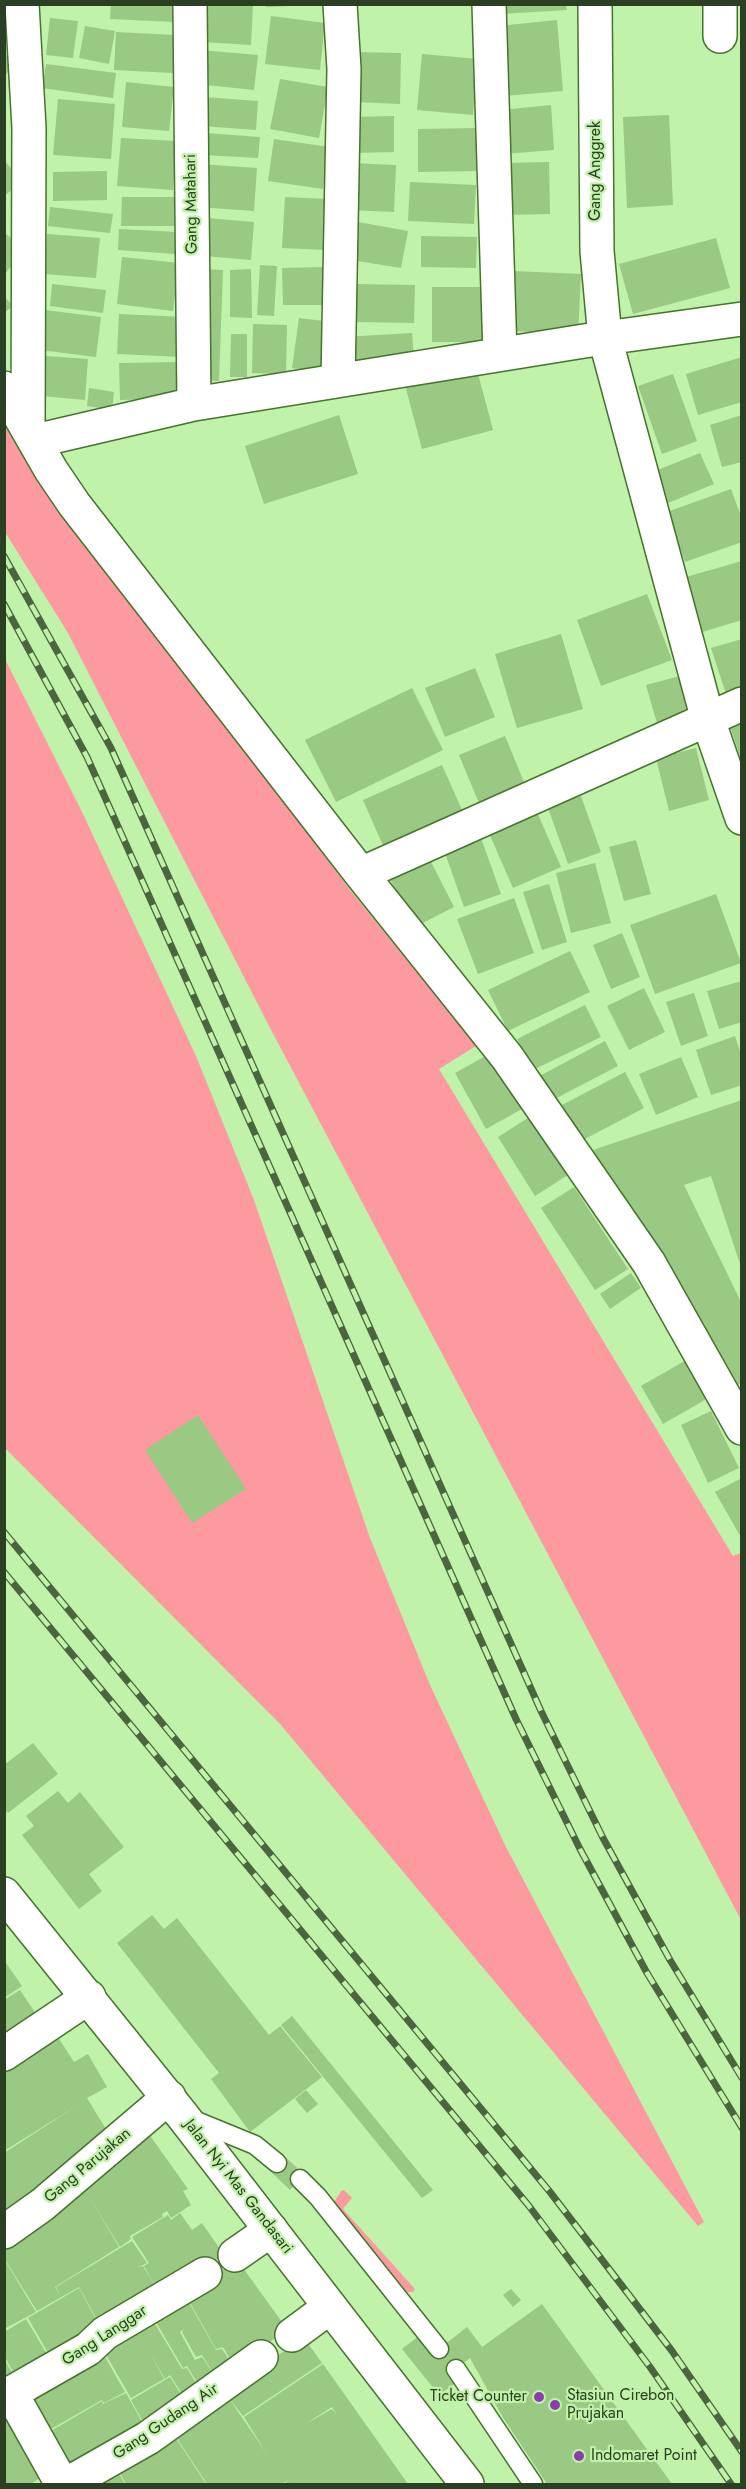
<!DOCTYPE html>
<html>
<head>
<meta charset="utf-8">
<style>
	body { margin:0 }
	#map { position:relative; width:746px; height:2489px; overflow:hidden; background:#c0f2a9; font-family:Jost,sans-serif }
	canvas { display:block }
	.frame { position:absolute; inset:0; border:6px solid #2b3f22; pointer-events:none }
</style>
</head>
<body>
<div id="map">
<canvas width="746" height="2489"></canvas>
<div class="frame"></div>
</div>
<script>
const context = document.querySelector('canvas').getContext('2d');
context.lineJoin = 'round';
function fillPath(path, color) { context.fillStyle = color; context.fill(path, 'evenodd'); }
const poly = rows => new Path2D(rows.map(r => 'M' + r).join(''));
function trace(path, color, width, dash) { context.strokeStyle = color; context.lineWidth = width; context.lineCap = dash ? 'butt' : 'round'; context.setLineDash(dash || []); context.stroke(path); }
function drawText(font, color, halo, rows, align = 'center') {
  context.font = font + ' Jost,sans-serif'; context.lineWidth = 4.5; context.setLineDash([]); context.textBaseline = 'middle'; context.strokeStyle = halo; context.fillStyle = color; for (const [text, x, y, turn = 0] of rows) {
    context.save(); context.translate(x, y); context.rotate((+turn || 0) * Math.PI / 180); context.textAlign = isNaN(turn) ? turn : align; if (halo) context.strokeText(text, 0, 0); context.fillText(text, 0, 0); context.restore();
  }
}
fillPath(poly([
	[4,420,88,541,350,890,476,1046,439,1069,733,1556,741,1553,741,1920,268,1024,68,633,5,532],
	[4,657,82,812,196,1056,254,1200,370,1538,430,1685,505,1845,704,2222,698,2226,281,1725,5,1448],
	[344,2190,352,2198,343,2209,415,2289,413,2292,407,2292,334,2202,341,2191]
]), '#fc9aa0');
fillPath(poly([
	[111,4,175,4,174,22,110,19],
	[205,4,253,4,251,45,202,42],
	[266,4,288,4,289,6,266,7],
	[501,4,566,4,567,10,501,14],
	[271,16,325,23,320,70,265,64],
	[50,18,78,21,73,58,46,55],
	[557,20,563,91,504,96,498,26],
	[85,26,115,31,109,64,79,58],
	[116,32,175,35,173,73,114,70],
	[200,50,258,55,254,90,197,84],
	[354,52,401,53,400,104,353,102],
	[4,53,16,64,4,76],
	[422,54,478,59,473,115,417,110],
	[46,64,116,73,113,98,42,88],
	[280,79,328,87,319,138,270,129],
	[126,82,174,87,169,131,122,127],
	[204,97,258,101,256,130,202,126],
	[58,99,115,104,111,159,53,155],
	[551,105,554,150,504,154,501,110],
	[669,115,673,205,627,208,623,117],
	[394,116,394,152,353,153,351,117],
	[479,128,480,171,418,172,418,129],
	[205,133,260,137,258,158,203,155],
	[121,138,177,141,173,190,117,186],
	[274,139,329,147,323,189,268,181],
	[4,160,22,182,4,196],
	[549,162,550,214,505,215,505,163],
	[351,163,396,165,394,212,349,210],
	[200,164,257,168,254,211,197,207],
	[107,171,107,200,53,201,53,172],
	[410,182,476,185,474,224,408,221],
	[122,197,179,197,178,226,121,226],
	[285,197,328,199,326,250,282,248],
	[50,207,113,214,110,233,48,226],
	[207,218,254,222,251,260,204,256],
	[358,222,408,231,401,268,351,260],
	[119,229,178,232,176,254,118,250],
	[6,234,25,249,4,275,4,235],
	[47,234,100,238,96,278,44,274],
	[421,236,477,237,476,268,421,267],
	[716,238,730,288,633,314,619,264],
	[122,257,179,263,173,311,117,304],
	[260,265,277,266,274,316,257,315],
	[323,267,323,305,283,305,282,268],
	[204,269,223,270,219,381,199,380],
	[251,269,252,318,230,317,230,270],
	[514,271,581,274,578,334,511,331],
	[52,284,106,290,103,313,50,306],
	[356,284,415,285,414,323,356,322],
	[432,287,483,287,483,342,432,342],
	[4,296,13,306,4,313],
	[45,310,101,317,96,357,40,350],
	[119,314,185,317,183,357,117,354],
	[299,318,332,322,326,373,292,368],
	[253,324,287,325,286,374,252,373],
	[412,333,414,360,344,363,343,337],
	[231,334,247,334,247,377,230,377],
	[45,356,88,359,85,400,42,396],
	[742,357,742,402,698,415,686,374],
	[182,362,183,398,120,400,119,363],
	[476,366,493,430,422,449,405,385],
	[673,374,697,441,662,454,638,386],
	[89,388,114,392,112,410,87,406],
	[339,415,358,474,264,504,245,446],
	[742,415,742,462,722,467,710,425],
	[700,453,714,484,668,503,655,471],
	[731,489,742,519,742,542,685,562,667,512],
	[742,561,742,620,702,632,686,577],
	[647,594,672,660,601,686,577,620],
	[561,634,583,709,517,728,495,654],
	[742,639,742,693,727,697,711,648],
	[475,668,495,717,445,737,425,688],
	[680,676,692,718,658,727,646,685],
	[412,688,443,750,336,802,305,740],
	[742,716,742,759,741,759,728,720],
	[505,736,529,794,483,813,459,755],
	[696,748,709,800,669,811,656,758],
	[442,765,467,821,388,857,363,800],
	[581,796,601,852,568,864,548,808],
	[536,810,561,867,513,888,488,831],
	[481,838,501,894,464,907,444,850],
	[636,840,651,894,624,901,609,847],
	[428,856,454,907,415,927,389,877],
	[595,863,611,923,571,933,556,873],
	[549,884,567,942,542,950,523,892],
	[716,894,741,963,655,994,630,925],
	[514,898,534,953,478,974,457,919],
	[622,933,640,977,611,989,593,945],
	[570,951,590,992,508,1031,488,990],
	[742,981,742,1022,719,1029,707,991],
	[644,988,665,1032,629,1050,607,1006],
	[694,993,708,1036,681,1046,666,1002],
	[585,1005,601,1037,533,1070,517,1039],
	[735,1036,742,1057,742,1085,711,1095,696,1050],
	[605,1041,618,1066,549,1102,536,1078],
	[491,1053,522,1109,486,1129,455,1073],
	[681,1057,698,1097,656,1115,639,1074],
	[625,1072,644,1108,581,1141,562,1105],
	[742,1100,742,1270,711,1176,684,1185,742,1304,742,1383,728,1389,613,1208,593,1150],
	[531,1116,568,1175,535,1196,498,1137],
	[574,1187,628,1269,595,1290,541,1208],
	[631,1273,641,1288,610,1309,600,1294],
	[688,1359,710,1397,663,1424,641,1386],
	[711,1411,739,1468,708,1483,681,1425],
	[198,1415,246,1489,192,1523,145,1450],
	[742,1478,742,1539,715,1492],
	[33,1743,58,1774,8,1813,4,1808,4,1765],
	[58,1791,68,1803,80,1792,124,1847,89,1874,102,1891,79,1909,22,1835,34,1826,26,1816],
	[152,1915,164,1929,177,1918,269,2035,280,2026,322,2077,250,2132,211,2079,219,2073,117,1943],
	[4,1960,22,1986,4,1998],
	[20,1990,42,2023,4,2049,4,2000],
	[292,2016,433,2190,422,2198,281,2025],
	[52,2028,74,2062,88,2054,107,2087,87,2098,112,2139,4,2225,4,2153,78,2105,4,2151,4,2059],
	[306,2090,318,2104,307,2113,295,2099],
	[146,2130,188,2189,183,2191,191,2205,171,2218,167,2211,162,2214,163,2217,130,2236,131,2239,120,2247,89,2197,119,2247,55,2287,60,2295,56,2287,132,2241,147,2263,137,2268,143,2266,155,2286,144,2266,149,2263,132,2237,168,2215,171,2220,180,2213,192,2230,202,2223,224,2255,102,2329,79,2287,37,2311,4,2258,4,2239],
	[284,2156,304,2174,290,2190,270,2171],
	[4,2259,36,2312,4,2329],
	[238,2261,287,2329,263,2347,233,2364,223,2347,216,2349,184,2292],
	[79,2288,101,2329,55,2365,28,2318],
	[511,2289,521,2300,513,2307,503,2295],
	[183,2292,216,2350,222,2349,232,2364,203,2392,187,2366,183,2368,150,2312],
	[184,2329,182,2332,196,2357,202,2355,217,2379,202,2357,195,2360,180,2332],
	[542,2304,672,2484,547,2484,502,2416,470,2358,456,2369,457,2382,439,2395,402,2349,420,2335,434,2353,467,2327,482,2347],
	[148,2312,182,2369,187,2368,202,2393,188,2403,170,2375,165,2379,150,2353,164,2379,131,2398,98,2341],
	[26,2319,54,2366,21,2385,4,2356,4,2332],
	[304,2338,322,2363,243,2416,228,2397,267,2454,244,2417,323,2364,408,2484,283,2484,291,2479,281,2484,207,2484,173,2432,224,2391],
	[332,2407,337,2415,332,2409,305,2424],
	[100,2348,125,2392,104,2403,102,2400,44,2433,21,2391],
	[4,2359,20,2385,4,2390],
	[170,2377,187,2404,147,2429,131,2400],
	[126,2393,146,2429,65,2474,44,2435,102,2401,103,2404],
	[4,2406,43,2476,31,2484,4,2484],
	[174,2435,206,2484,126,2484,117,2468],
	[118,2472,125,2484,95,2484]
]), '#99c982');
const service = poly([
	[189,2118,255,2145,277,2163],
	[300,2179,318,2197,439,2349],
	[456,2369,533,2484]
]);
const minor = poly([
	[22,4,29,128,28,427],
	[190,4,194,404],
	[489,4,500,354],
	[595,4,597,251,605,338,708,720,742,818],
	[720,4,720,36],
	[338,380,344,69,340,4],
	[4,388,51,470,74,504,361,874,507,1057,649,1263,742,1428],
	[35,441,194,404,584,341,742,319],
	[361,874,742,704],
	[4,2054,89,1997],
	[4,2232,42,2205,169,2097],
	[235,2255,271,2230],
	[292,2335,330,2307],
	[11,2393,62,2484],
	[4,2397,88,2349,105,2333,205,2274],
	[67,2484,148,2438,261,2357]
]);
const secondary = poly([
	[4,1894,182,2115,467,2484]
]);
trace(service, '#47732f', 21);
trace(minor, '#47732f', 36);
trace(secondary, '#47732f', 36);
trace(service, '#fff', 18);
trace(minor, '#fff', 33);
trace(secondary, '#fff', 33);
const rail = poly([
	[4,556,111,748,541,1711,603,1838,670,1960,742,2078],
	[4,604,87,757,516,1719,580,1849,647,1973,742,2128],
	[4,1532,550,2192,672,2351,742,2452],
	[4,1572,529,2206,650,2367,731,2484]
]);
trace(rail, '#4b653f', 7);
trace(rail, '#c0f2a9', 4.5, [14]);
for (const [x, y, r, color] of [
	[539,2397,6,"#8c3baa"],
	[555,2405,6,"#8c3baa"],
	[579,2456,6,"#8c3baa"]
]) { const dot = new Path2D(); dot.arc(x, y, r, 0, 2 * Math.PI); context.fillStyle = color; context.fill(dot); trace(dot, '#c0f2a9', 2); }
drawText('16px', '#2b3f22', '#c0f2a9', [
	["Gang Anggrek",596,171,-90],
	["Gang Matahari",192,204,-91],
	["Gang Parujakan",88,2166,-40],
	["Jalan Nyi Mas Gandasari",238,2187,52],
	["Gang Langgar",105,2336,-33],
	["Gang Gudang Air",166,2422,-34]
]);
drawText('16px', '#2b3f22', '#c0f2a9', [
	["Stasiun Cirebon",567,2396],
	["Prujakan",567,2414],
	["Ticket Counter",527,2397,"right"],
	["Indomaret Point",591,2456]
], 'left');
</script>
</body>
</html>
